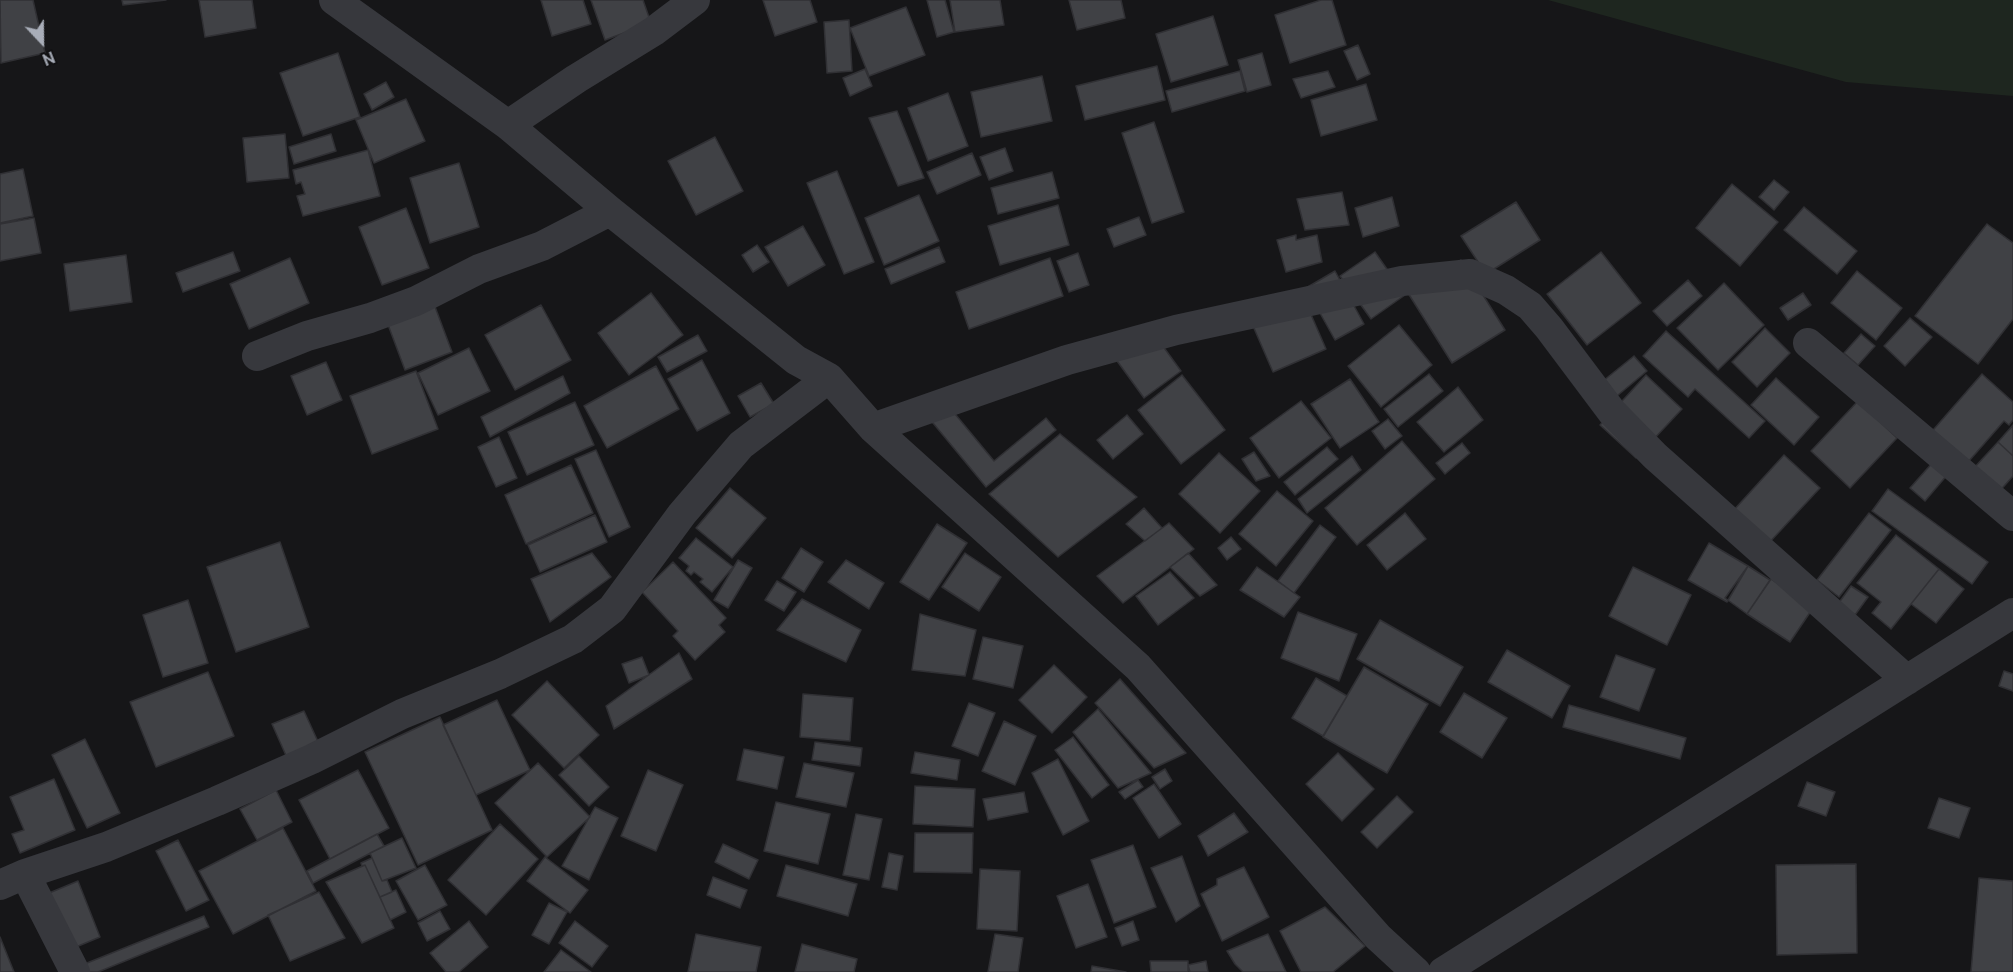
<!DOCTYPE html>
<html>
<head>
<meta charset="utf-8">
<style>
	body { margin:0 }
	#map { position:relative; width:2013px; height:972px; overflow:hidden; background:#161618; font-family:Ubuntu,sans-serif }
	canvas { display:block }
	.north { position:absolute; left:12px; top:12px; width:60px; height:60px; -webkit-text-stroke:4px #111113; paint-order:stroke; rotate:158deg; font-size:16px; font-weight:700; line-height:24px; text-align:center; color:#a8adb8 }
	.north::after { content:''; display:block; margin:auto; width:21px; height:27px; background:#a8adb8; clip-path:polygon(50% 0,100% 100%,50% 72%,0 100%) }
</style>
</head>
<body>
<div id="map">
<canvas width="2013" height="972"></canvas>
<div class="north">N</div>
</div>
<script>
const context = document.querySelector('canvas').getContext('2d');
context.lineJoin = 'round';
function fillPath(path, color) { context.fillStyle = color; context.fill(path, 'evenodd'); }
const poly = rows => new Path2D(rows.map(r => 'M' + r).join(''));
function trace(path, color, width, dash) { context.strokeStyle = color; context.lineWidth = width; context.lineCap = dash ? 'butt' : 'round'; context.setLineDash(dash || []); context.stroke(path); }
fillPath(poly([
	[1548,0,2013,0,2013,96,1846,82]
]), '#1e261f');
const building = poly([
	[0,0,33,0,45,53,1,63,0,0],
	[122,0,166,0,123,5,122,0],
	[199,0,252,0,256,28,205,37,199,0],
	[541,0,583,0,591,24,552,36,541,0],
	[591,0,643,0,651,23,605,40,591,0],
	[763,0,810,0,817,22,775,36,763,0],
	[927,0,945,0,954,32,937,37,927,0],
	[950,0,1000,0,1004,25,955,32,950,0],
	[1069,0,1121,0,1125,18,1077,30,1069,0],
	[1321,0,1332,0,1346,45,1290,63,1275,15,1321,0],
	[906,7,925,55,869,76,850,28,906,7],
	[1213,16,1228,65,1171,82,1156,34,1213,16],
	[849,20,852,71,827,73,824,22,849,20],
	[1358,45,1370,74,1357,80,1344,51,1358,45],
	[338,53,360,117,303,136,280,73,338,53],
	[1262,53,1271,85,1247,92,1238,60,1262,53],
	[1157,66,1165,100,1085,120,1076,86,1157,66],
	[865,69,872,86,850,96,843,78,865,69],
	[1240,71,1245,91,1172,112,1166,91,1240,71],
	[1328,71,1335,87,1301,98,1293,79,1328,71],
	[1042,76,1052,121,981,137,971,92,1042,76],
	[386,82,394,97,372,110,364,94,386,82],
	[1366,84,1377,120,1321,136,1311,100,1366,84],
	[948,93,968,146,928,161,908,108,948,93],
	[406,99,425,141,374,163,356,120,406,99],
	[897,111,924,178,898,186,869,118,897,111],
	[1154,122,1184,212,1152,223,1122,133,1154,122],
	[285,134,289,178,247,182,243,138,285,134],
	[331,134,336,151,294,164,289,147,331,134],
	[715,137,743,191,696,215,668,161,715,137],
	[1005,148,1013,171,989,180,980,157,1005,148],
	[368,150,380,196,303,216,297,196,305,194,301,182,296,184,293,170,368,150],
	[972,153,981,175,937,194,927,172,972,153],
	[459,163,479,227,430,243,410,178,459,163],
	[23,169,33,216,0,223,0,174,23,169],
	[837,171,874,262,844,274,807,183,837,171],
	[1052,172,1059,198,998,214,991,188,1052,172],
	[1774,180,1789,192,1774,210,1759,197,1774,180],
	[1732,184,1778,222,1740,266,1696,228,1732,184],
	[1342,192,1349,225,1305,230,1297,199,1342,192],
	[919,195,939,241,884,265,865,218,919,195],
	[1392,197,1399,226,1363,237,1355,208,1392,197],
	[1516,202,1540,240,1486,274,1461,236,1516,202],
	[1058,205,1069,245,1000,265,988,226,1058,205],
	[1804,207,1857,251,1837,274,1784,230,1804,207],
	[406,208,429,268,382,285,359,227,406,208],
	[1139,217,1146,235,1114,247,1107,229,1139,217],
	[34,218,41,253,0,261,0,224,34,218],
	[1987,224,2013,243,2013,319,1978,364,1915,316,1987,224],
	[803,226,825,265,788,286,765,247,803,226],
	[1296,235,1296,240,1317,235,1322,262,1286,272,1277,240,1296,235],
	[757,245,769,262,753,272,742,255,757,245],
	[939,247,945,262,891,284,885,269,939,247],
	[233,252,240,271,183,292,176,273,233,252],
	[1375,252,1405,295,1371,319,1340,276,1375,252],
	[1601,252,1641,303,1587,345,1547,294,1601,252],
	[1078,253,1089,285,1069,292,1057,261,1078,253],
	[126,255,132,302,70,311,64,264,126,255],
	[290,258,309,303,249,329,230,284,290,258],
	[1050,258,1063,296,969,329,956,292,1050,258],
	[1461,260,1505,330,1452,363,1408,293,1461,260],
	[1335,271,1364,324,1335,340,1306,288,1335,271],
	[1857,271,1902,308,1876,340,1831,303,1857,271],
	[1688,280,1702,296,1667,326,1653,311,1688,280],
	[1724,283,1764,325,1718,370,1677,328,1724,283],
	[651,293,683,335,629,375,598,333,651,293],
	[1803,293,1811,305,1788,320,1780,308,1803,293],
	[1306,303,1326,349,1273,372,1253,326,1306,303],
	[434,304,452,352,405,370,387,322,434,304],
	[541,305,571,360,515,390,485,335,541,305],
	[1910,318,1932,337,1905,366,1884,346,1910,318],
	[1399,325,1432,365,1381,407,1348,366,1399,325],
	[1149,327,1181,371,1144,398,1112,354,1149,327],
	[1765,328,1790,353,1757,387,1732,362,1765,328],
	[1666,331,1765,421,1749,438,1695,389,1688,397,1643,356,1666,331],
	[1861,334,1875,346,1858,365,1844,353,1861,334],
	[698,335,707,351,667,372,658,357,698,335],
	[469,348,490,391,438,415,418,373,469,348],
	[1634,356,1647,371,1606,405,1593,389,1634,356],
	[702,360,730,413,697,431,668,379,702,360],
	[326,362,342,400,307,415,291,376,326,362],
	[656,366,679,409,607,448,584,406,656,366],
	[416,371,438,429,372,454,350,396,416,371],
	[1429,374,1443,391,1398,427,1384,409,1429,374],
	[1982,374,2013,402,2013,420,2009,425,2004,421,1969,461,1927,437,1982,374],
	[1182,375,1225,430,1181,464,1138,410,1182,375],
	[1646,375,1682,409,1636,458,1600,425,1646,375],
	[563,376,570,393,490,437,481,417,563,376],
	[1776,378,1819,417,1794,445,1751,405,1776,378],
	[1350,379,1379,422,1340,448,1311,404,1350,379],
	[761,383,774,404,750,417,738,396,761,383],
	[1458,387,1483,420,1444,452,1417,422,1458,387],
	[1301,401,1331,438,1279,478,1250,438,1301,401],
	[1858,401,1897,438,1850,488,1811,451,1858,401],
	[575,402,594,445,527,475,508,432,575,402],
	[946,403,994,461,1046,418,1056,430,986,487,928,417,946,403],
	[1127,415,1143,434,1113,459,1097,440,1127,415],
	[1388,419,1402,436,1385,449,1372,431,1388,419],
	[2013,425,2013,456,1998,442,2013,425],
	[1060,434,1137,497,1058,557,989,494,1060,434],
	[499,437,517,478,496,487,478,447,499,437],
	[1402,441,1435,479,1357,545,1325,508,1402,441],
	[1998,442,2013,456,2013,476,1997,494,1972,470,1998,442],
	[1462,443,1470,453,1445,474,1436,463,1462,443],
	[1327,447,1338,459,1295,495,1284,482,1327,447],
	[596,450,630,527,609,537,575,459,596,450],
	[1254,452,1270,476,1256,481,1242,459,1254,452],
	[1219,453,1260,491,1220,533,1179,494,1219,453],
	[1784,455,1820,488,1767,545,1732,512,1784,455],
	[1352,456,1361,470,1307,513,1298,499,1352,456],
	[1934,461,1948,474,1925,501,1910,488,1934,461],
	[571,465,593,513,526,544,505,495,571,465],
	[730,488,766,518,732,558,696,528,730,488],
	[1888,489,1988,562,1972,584,1872,511,1888,489],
	[1277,491,1313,521,1276,566,1239,534,1277,491],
	[1144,508,1162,528,1145,541,1126,524,1144,508],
	[1405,513,1426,539,1387,570,1367,545,1405,513],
	[1869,513,1891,530,1839,597,1817,580,1869,513],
	[595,515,607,542,540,572,528,545,595,515],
	[1169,523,1194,549,1123,603,1097,576,1169,523],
	[937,524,967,543,929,600,900,582,937,524],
	[1320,525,1336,537,1294,593,1278,581,1320,525],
	[1896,535,1939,569,1891,629,1872,613,1881,602,1857,583,1896,535],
	[1231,537,1241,549,1227,560,1218,548,1231,537],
	[696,538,733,567,712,592,700,582,703,579,694,572,691,575,686,571,689,566,679,558,696,538],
	[280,542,309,627,236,652,207,567,280,542],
	[1709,543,1748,566,1727,602,1688,580,1709,543],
	[801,548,823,562,804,592,782,578,801,548],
	[592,553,611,577,550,622,531,579,592,553],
	[965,553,1001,577,979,611,942,587,965,553],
	[1188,553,1217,585,1200,596,1170,567,1188,553],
	[738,560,752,568,728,608,714,600,738,560],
	[846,560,884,583,869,609,828,582,846,560],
	[673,562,726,618,719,625,725,632,695,660,673,636,678,631,642,592,673,562],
	[1748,566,1770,580,1747,614,1725,598,1748,566],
	[1257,567,1300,597,1284,617,1240,590,1257,567],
	[1633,567,1691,595,1667,645,1609,616,1633,567],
	[1939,569,1964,589,1936,623,1911,604,1939,569],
	[1170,572,1194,598,1158,625,1136,596,1170,572],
	[1771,579,1813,608,1790,642,1747,614,1771,579],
	[777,581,796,592,784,611,765,600,777,581],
	[1851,586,1868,597,1855,615,1838,604,1851,586],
	[802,599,861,630,846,662,777,630,802,599],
	[188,600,208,663,163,677,143,615,188,600],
	[1298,612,1357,634,1339,681,1281,658,1298,612],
	[920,614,976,630,965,676,912,670,920,614],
	[1380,620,1463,667,1440,706,1357,659,1380,620],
	[983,637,1023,646,1013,688,973,679,983,637],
	[1507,650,1570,686,1552,718,1488,682,1507,650],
	[679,653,692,679,614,729,606,706,679,653],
	[1616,655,1655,669,1639,711,1600,697,1616,655],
	[642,657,649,675,629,683,622,664,642,657],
	[1054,665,1087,697,1052,733,1019,700,1054,665],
	[1364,667,1428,704,1387,773,1323,737,1364,667],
	[2004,671,2013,674,2013,691,1999,686,2004,671],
	[208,672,234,736,156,767,130,702,208,672],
	[1316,678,1347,696,1323,736,1292,718,1316,678],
	[1120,679,1186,753,1154,768,1095,703,1120,679],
	[547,681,599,735,564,768,512,715,547,681],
	[1464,693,1507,718,1482,758,1440,732,1464,693],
	[803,694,853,698,850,741,800,737,803,694],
	[497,700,530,770,476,795,443,725,497,700],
	[969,703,995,713,978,756,952,746,969,703],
	[1569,705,1686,738,1680,759,1563,727,1569,705],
	[1098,709,1151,773,1118,788,1073,732,1098,709],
	[304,711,320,746,288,760,272,724,304,711],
	[440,717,492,830,418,865,365,752,440,717],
	[1004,721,1036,736,1015,785,982,771,1004,721],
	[1073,737,1109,785,1092,798,1055,750,1073,737],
	[85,739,120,813,87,828,52,755,85,739],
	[815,742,862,748,860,766,812,760,815,742],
	[744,749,784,757,777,789,737,780,744,749],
	[915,752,960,760,957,780,911,773,915,752],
	[1338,753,1374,789,1342,821,1306,784,1338,753],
	[579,756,609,787,589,806,559,775,579,756],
	[1058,759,1089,821,1063,835,1032,773,1058,759],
	[538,763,590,817,547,857,495,803,538,763],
	[804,763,854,773,846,807,796,797,804,763],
	[1165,769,1172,781,1160,789,1152,777,1165,769],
	[358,770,389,828,330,859,299,800,358,770],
	[648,770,683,785,656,851,621,836,648,770],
	[54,779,75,830,20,853,12,834,24,830,10,797,54,779],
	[1138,780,1143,787,1125,799,1119,792,1138,780],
	[1807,782,1835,792,1826,816,1798,806,1807,782],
	[1154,784,1181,824,1159,838,1133,798,1154,784],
	[915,786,975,789,973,827,913,824,915,786],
	[276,790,292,822,257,840,240,809,276,790],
	[1024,792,1028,812,988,820,983,799,1024,792],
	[1397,796,1413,812,1377,848,1361,832,1397,796],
	[1939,798,1970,808,1959,838,1928,828,1939,798],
	[776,802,830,814,818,864,764,851,776,802],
	[595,807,618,818,589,880,562,866,595,807],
	[1234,813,1248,832,1208,856,1198,836,1234,813],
	[856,814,882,819,869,880,843,875,856,814],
	[500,824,538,859,486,915,448,880,500,824],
	[283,828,316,891,233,934,199,871,283,828],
	[915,833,973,833,972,873,914,872,915,833],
	[377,834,384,846,313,883,307,871,377,834],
	[402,838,416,868,382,881,370,853,402,838],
	[178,840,209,900,186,911,156,851,178,840],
	[723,844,758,860,749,879,715,862,723,844],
	[1133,845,1156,907,1114,923,1091,860,1133,845],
	[889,853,903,856,897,890,882,887,889,853],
	[1182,856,1200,906,1176,922,1151,868,1182,856],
	[545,857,588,890,570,913,527,881,545,857],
	[372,858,382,881,387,880,392,892,380,897,365,865,362,866,361,863,372,858],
	[1856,864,1857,953,1777,955,1776,865,1856,864],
	[365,865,394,928,362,943,326,882,365,865],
	[425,865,447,905,418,920,396,881,425,865],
	[786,865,857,884,848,916,777,896,786,865],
	[1244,867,1269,917,1222,941,1201,894,1217,885,1217,879,1244,867],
	[980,869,1020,871,1017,931,977,929,980,869],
	[713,877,747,890,740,908,707,895,713,877],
	[1979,878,2013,881,2013,972,1971,972,1979,878],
	[78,881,100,937,64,952,42,896,78,881],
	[1088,884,1107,937,1076,948,1057,896,1088,884],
	[396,890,406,912,390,920,380,897,396,890],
	[319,892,345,938,290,961,268,915,319,892],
	[549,903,567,912,549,944,532,935,549,903],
	[1325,907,1365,946,1333,972,1301,972,1280,931,1325,907],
	[440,911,450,929,427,941,418,923,440,911],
	[204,916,209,927,98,972,85,972,82,965,204,916],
	[469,921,488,947,459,972,446,972,430,953,469,921],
	[575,921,608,946,592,967,559,943,575,921],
	[1133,921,1139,940,1122,946,1115,928,1133,921],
	[696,934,761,947,756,972,688,972,696,934],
	[995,934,1023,938,1018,972,988,972,995,934],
	[1268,934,1286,972,1243,972,1235,964,1227,951,1268,934],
	[0,937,14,972,0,972,0,937],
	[802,944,857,959,854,972,795,972,802,944],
	[561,950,591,972,544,972,561,950],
	[1150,961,1188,961,1188,972,1151,972,1150,961],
	[1206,961,1208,972,1190,972,1188,965,1206,961],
	[1092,966,1126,972,1091,972,1092,966]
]);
fillPath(building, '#404145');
trace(building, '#303034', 1.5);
trace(poly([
	[334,0,508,125,610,211,796,360,829,378,873,428,1138,667,1378,937,1416,972],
	[508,125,576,79,654,31,695,0],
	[1808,343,2013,516],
	[257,356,307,336,370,318,416,301,479,269,542,246,610,211],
	[873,428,1067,360,1176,330,1402,281,1470,274,1506,290,1530,306,1549,328,1612,412,1655,456,1907,680],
	[25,874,75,972],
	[0,885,25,874,106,847,217,801,312,759,402,714,500,674,573,639,612,609,682,514,741,445,829,378],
	[1443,972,2013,613]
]), '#37383d', 30);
</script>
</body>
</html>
